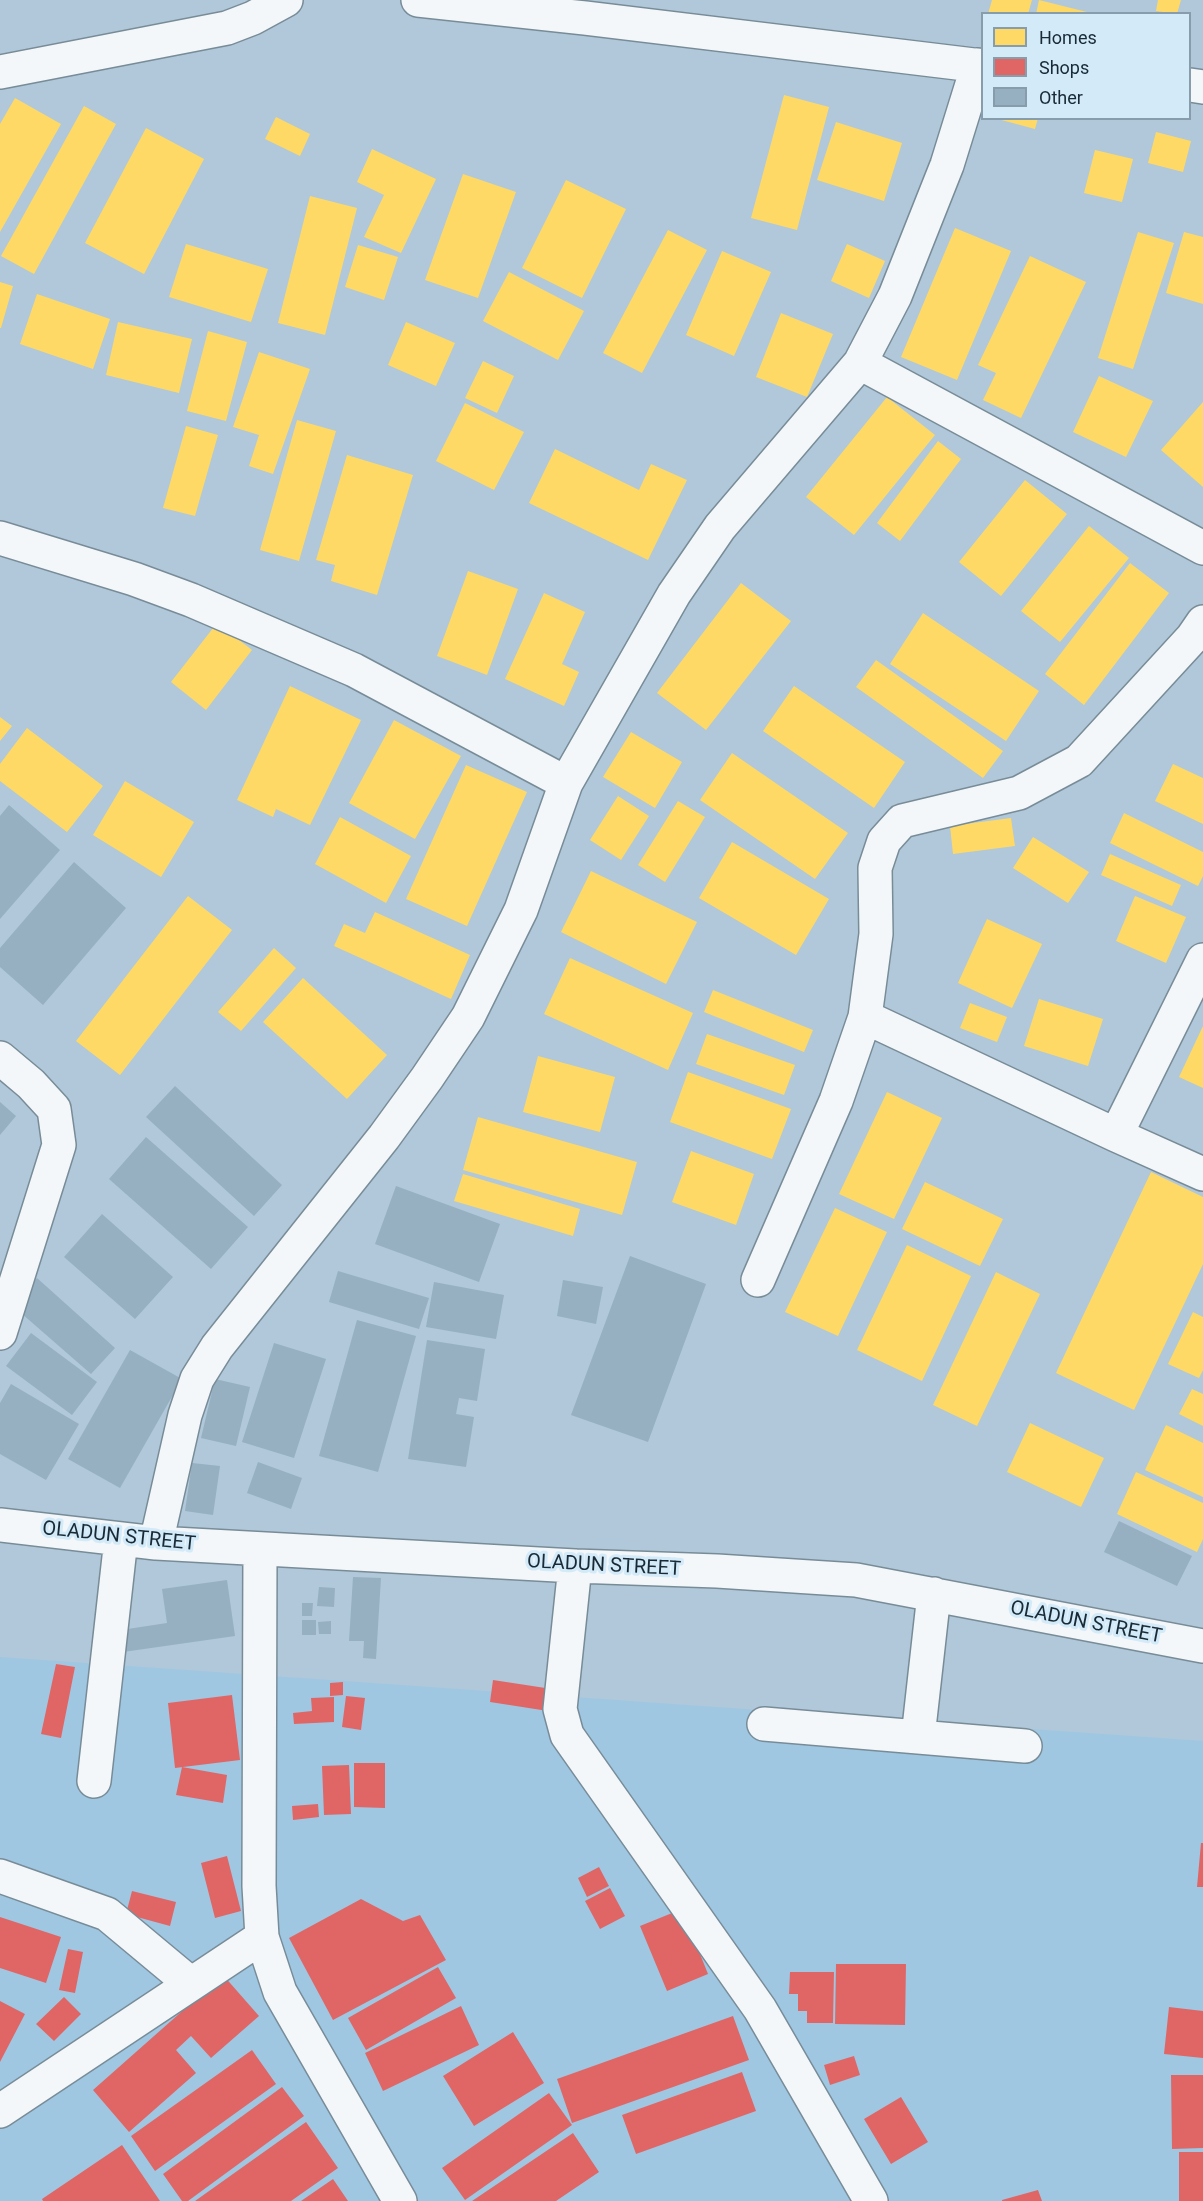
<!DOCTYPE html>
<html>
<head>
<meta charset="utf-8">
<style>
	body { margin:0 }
	#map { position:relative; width:1203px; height:2201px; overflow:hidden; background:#b0c8d9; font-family:Roboto,sans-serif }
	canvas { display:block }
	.legend { position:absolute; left:981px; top:12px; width:210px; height:108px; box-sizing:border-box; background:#d3eaf9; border:2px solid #889dab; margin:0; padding:8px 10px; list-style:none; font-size:18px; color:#182a35 }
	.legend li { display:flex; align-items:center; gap:12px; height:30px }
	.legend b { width:30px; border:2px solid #889dab }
</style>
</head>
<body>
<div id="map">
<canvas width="1203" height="2201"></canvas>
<ul class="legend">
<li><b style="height:16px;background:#ffd966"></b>Homes</li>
<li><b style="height:16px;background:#e06666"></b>Shops</li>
<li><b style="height:16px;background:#96b0c1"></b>Other</li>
</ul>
</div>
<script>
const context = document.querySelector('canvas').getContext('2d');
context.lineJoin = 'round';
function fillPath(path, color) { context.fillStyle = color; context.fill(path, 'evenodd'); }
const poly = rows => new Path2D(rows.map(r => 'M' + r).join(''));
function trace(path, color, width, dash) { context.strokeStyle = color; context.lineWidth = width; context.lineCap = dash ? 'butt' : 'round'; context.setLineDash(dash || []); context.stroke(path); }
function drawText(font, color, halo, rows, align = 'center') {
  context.font = font + ' Roboto,sans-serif'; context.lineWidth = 6; context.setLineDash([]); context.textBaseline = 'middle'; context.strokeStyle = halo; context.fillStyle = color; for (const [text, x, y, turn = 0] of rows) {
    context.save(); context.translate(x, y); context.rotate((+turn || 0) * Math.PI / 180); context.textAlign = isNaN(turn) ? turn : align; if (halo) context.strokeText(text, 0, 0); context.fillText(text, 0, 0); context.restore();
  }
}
fillPath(poly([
	[0,1657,1203,1741,1203,2201,0,2201]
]), '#9fc7e2');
fillPath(poly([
	[992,0,1032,0,1028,14,988,14],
	[1039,0,1091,13,1091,14,1036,14],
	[1158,0,1181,0,1177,14,1156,11],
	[784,95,829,107,797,230,751,218],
	[15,98,61,124,0,232,0,124],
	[84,106,116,124,34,274,1,256],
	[276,117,310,134,300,156,265,139],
	[994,118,1038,118,1035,129],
	[836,122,902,143,884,201,817,180],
	[146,128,204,159,144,274,85,243],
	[1156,132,1191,141,1183,172,1148,163],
	[372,149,436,179,401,253,364,237,384,195,357,182],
	[1095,150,1133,159,1122,202,1084,193],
	[463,174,516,192,478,298,425,280],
	[566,180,626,209,582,298,522,268],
	[310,196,357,208,325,335,278,323],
	[955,228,1011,251,957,380,901,357],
	[668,230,707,250,642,373,603,353],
	[1138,232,1174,243,1133,369,1098,358],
	[1184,232,1203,237,1203,304,1166,293],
	[186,244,268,269,251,322,169,297],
	[847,244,885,261,869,298,831,281],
	[358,245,398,257,384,300,345,287],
	[722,251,771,272,734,356,686,335],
	[1030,256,1086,282,1021,418,983,400,996,373,978,365],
	[509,272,584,311,558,360,483,321],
	[0,282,13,286,1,328,0,328],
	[37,294,110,319,93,369,20,344],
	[781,313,833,334,807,397,756,377],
	[118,322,192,339,179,393,106,375],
	[406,322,455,343,436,386,388,365],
	[208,331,247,342,226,421,187,411],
	[259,352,310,369,273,474,249,466,259,435,233,427],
	[483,361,514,376,497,413,465,398],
	[1099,376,1153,401,1126,457,1073,432],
	[887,397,935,435,854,535,806,497],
	[1203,402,1203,487,1161,450],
	[465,403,524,432,494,490,436,461],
	[297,420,336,431,299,561,260,550],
	[186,426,218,435,195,516,163,508],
	[938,441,961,459,900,541,877,523],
	[555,449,639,490,651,464,687,480,648,560,529,503],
	[347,455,413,475,377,595,331,581,335,565,316,560],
	[1025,480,1067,514,1001,596,959,562],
	[1089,526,1129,558,1060,642,1021,611],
	[1130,563,1169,593,1084,705,1045,674],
	[468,571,518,589,487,675,437,656],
	[741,583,791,621,706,730,657,693],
	[544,593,585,612,562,664,579,672,564,706,505,679],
	[923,613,1039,691,1006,741,890,664],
	[217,623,252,650,206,710,171,682],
	[876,660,1003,751,983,778,856,687],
	[290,686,361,720,310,825,276,809,273,817,237,800],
	[794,686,905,762,874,808,763,731],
	[0,717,12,726,0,741],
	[394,720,461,756,415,839,349,803],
	[27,728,103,786,67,832,0,781,0,764],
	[631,732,682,762,655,808,603,777],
	[732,753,848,833,815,879,700,800],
	[1173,764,1203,778,1203,824,1155,801],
	[466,765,527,792,467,926,406,899],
	[125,781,194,822,161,877,93,835],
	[618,796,649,816,621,860,590,840],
	[678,801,705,817,665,882,638,865],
	[1124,813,1203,852,1203,876,1198,886,1110,843],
	[340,817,411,856,386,903,315,864],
	[1011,818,1015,846,953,854,950,826],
	[1033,837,1089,872,1068,903,1013,868],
	[732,842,829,899,796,955,699,898],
	[1110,854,1181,885,1172,906,1101,875],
	[591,871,697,922,666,984,561,932],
	[188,896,232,930,120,1075,76,1041],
	[1135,896,1186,917,1166,963,1116,941],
	[375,912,470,955,451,999,334,946,344,924,365,933],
	[987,919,1042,944,1012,1008,958,983],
	[274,948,296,968,241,1031,218,1012],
	[570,958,693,1013,668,1070,544,1014],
	[303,978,387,1055,347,1099,263,1022],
	[713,990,813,1030,804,1052,704,1012],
	[1039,999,1103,1019,1088,1066,1024,1046],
	[970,1003,1007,1017,997,1042,960,1028],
	[1203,1026,1203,1088,1179,1077],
	[707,1034,795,1065,784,1095,696,1064],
	[538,1056,615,1077,600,1132,523,1112],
	[688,1072,791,1109,772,1159,670,1122],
	[887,1092,942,1118,894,1219,839,1194],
	[478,1117,637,1162,622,1215,463,1170],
	[691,1151,754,1174,736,1225,672,1202],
	[1151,1172,1203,1197,1203,1264,1134,1410,1056,1373],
	[463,1174,580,1209,573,1236,454,1201],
	[925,1182,1003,1219,980,1266,902,1229],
	[835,1208,887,1232,838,1336,785,1312],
	[907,1245,971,1276,922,1381,857,1350],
	[996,1272,1040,1294,977,1426,933,1405],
	[1193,1312,1203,1317,1203,1370,1199,1378,1168,1364],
	[1192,1389,1203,1394,1203,1426,1179,1414],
	[1030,1423,1104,1458,1081,1507,1007,1472],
	[1166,1425,1203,1443,1203,1497,1145,1470],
	[1136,1472,1203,1503,1203,1539,1197,1552,1117,1514]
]), '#ffd966');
fillPath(poly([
	[56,1664,75,1667,61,1738,41,1734],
	[493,1680,552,1689,548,1711,490,1702],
	[343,1682,343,1695,330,1696,330,1683],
	[232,1695,240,1760,175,1768,168,1703],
	[346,1696,365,1698,361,1730,342,1727],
	[334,1697,334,1722,294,1724,293,1713,312,1711,311,1698],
	[354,1763,385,1763,385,1808,354,1807],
	[349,1765,351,1814,324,1815,322,1766],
	[182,1767,227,1775,223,1803,176,1795],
	[318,1804,319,1817,293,1820,292,1806],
	[1201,1843,1203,1843,1203,1887,1197,1887],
	[227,1856,241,1911,215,1918,201,1863],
	[599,1867,609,1886,587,1897,578,1878],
	[610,1888,625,1916,600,1929,585,1901],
	[132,1891,176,1902,170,1926,126,1914],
	[361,1899,403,1921,420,1915,446,1960,333,2020,289,1938],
	[682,1909,708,1974,667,1991,640,1926],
	[0,1917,61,1937,46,1983,0,1968],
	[68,1949,83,1952,75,1993,59,1990],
	[836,1964,906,1964,905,2025,835,2024],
	[438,1967,456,1998,366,2050,348,2018],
	[790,1972,834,1972,833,2023,807,2023,807,2011,798,2011,798,1994,789,1994],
	[223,1975,259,2016,211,2058,191,2036,176,2050,196,2073,129,2132,93,2090],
	[64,1997,81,2014,54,2041,36,2024],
	[0,2001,25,2014,0,2062],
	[461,2006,479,2045,383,2091,365,2053],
	[1169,2007,1203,2011,1203,2058,1164,2054],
	[733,2016,749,2060,572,2123,557,2079],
	[513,2032,544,2083,474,2126,443,2076],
	[252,2050,276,2084,155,2171,131,2136],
	[854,2056,860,2075,830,2085,824,2065],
	[742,2072,756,2111,636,2154,622,2115],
	[1171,2075,1203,2075,1203,2148,1172,2149],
	[282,2087,304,2116,188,2201,182,2201,163,2174],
	[549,2093,572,2125,465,2200,442,2168],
	[901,2097,928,2142,891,2164,864,2119],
	[306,2122,338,2168,291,2201,195,2201],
	[573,2133,599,2172,556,2201,472,2201],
	[122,2145,160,2201,43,2201,42,2199],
	[1179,2152,1203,2152,1203,2201,1179,2201],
	[333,2179,348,2201,301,2201],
	[1038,2190,1042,2201,1002,2201,1002,2200]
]), '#e06666');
fillPath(poly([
	[9,805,60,850,0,919,0,816],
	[74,862,126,908,43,1005,0,967,0,948],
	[175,1086,282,1185,254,1216,146,1117],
	[0,1102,16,1116,0,1135],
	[146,1137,248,1227,211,1269,109,1179],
	[396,1186,500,1224,479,1282,375,1244],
	[102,1214,173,1277,135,1319,64,1257],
	[630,1256,706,1284,648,1442,571,1415],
	[338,1271,429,1298,419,1329,329,1302],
	[37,1278,115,1348,91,1374,13,1306],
	[563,1280,603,1287,596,1324,557,1316],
	[434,1282,504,1295,496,1339,426,1327],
	[357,1320,416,1336,378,1472,319,1456],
	[31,1333,97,1382,72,1415,6,1366],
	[427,1340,485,1349,477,1401,459,1398,456,1414,474,1417,466,1467,408,1459],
	[274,1343,326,1359,294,1458,242,1442],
	[130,1350,182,1379,120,1488,68,1459],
	[215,1379,250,1387,236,1446,201,1438],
	[11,1384,79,1424,46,1480,0,1454,0,1403],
	[258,1462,302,1478,291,1509,247,1493],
	[192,1463,220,1466,213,1515,185,1511],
	[1119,1521,1192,1556,1177,1586,1104,1552],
	[353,1577,381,1578,376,1659,363,1658,364,1641,349,1641],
	[227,1580,235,1636,123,1652,121,1630,167,1623,162,1589],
	[319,1587,335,1588,334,1607,317,1606],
	[302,1603,313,1603,312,1616,302,1616],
	[302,1620,316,1620,316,1635,302,1635],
	[331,1621,331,1634,319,1634,318,1622]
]), '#96b0c1');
const minor = poly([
	[418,0,585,18,982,66],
	[0,72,227,28,253,18,286,0],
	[1190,85,1203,87],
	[860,363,1203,548],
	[0,538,134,579,191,600,354,670,566,783],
	[1203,622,1192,638,1079,761,1019,793,902,821,884,841,875,868,876,934,865,1017,1116,1135,1203,1174],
	[0,1058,31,1084,54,1109,59,1145,0,1333],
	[1116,1135,1203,960],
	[758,1280,836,1101,865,1017],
	[0,1525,156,1543,575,1566,717,1571,856,1580,1203,1646],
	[156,1543,185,1415,197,1379,217,1347,384,1137,427,1078,468,1017,521,910,566,783,674,594,720,527,860,363,895,296,947,165,978,65],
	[260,1549,259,1886,262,1937,280,1992,400,2201],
	[575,1566,560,1709,567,1735,760,2009,871,2201],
	[764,1724,1025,1746],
	[918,1737,934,1594],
	[94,1781,121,1539],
	[0,1876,107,1914,191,1984],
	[0,2111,262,1937]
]);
trace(minor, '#788c98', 36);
trace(minor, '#f3f7f9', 33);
drawText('20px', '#182a35', '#d3eaf9', [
	["OLADUN STREET",119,1537,6],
	["OLADUN STREET",604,1566,3],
	["OLADUN STREET",1086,1623,11]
]);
</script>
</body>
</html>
